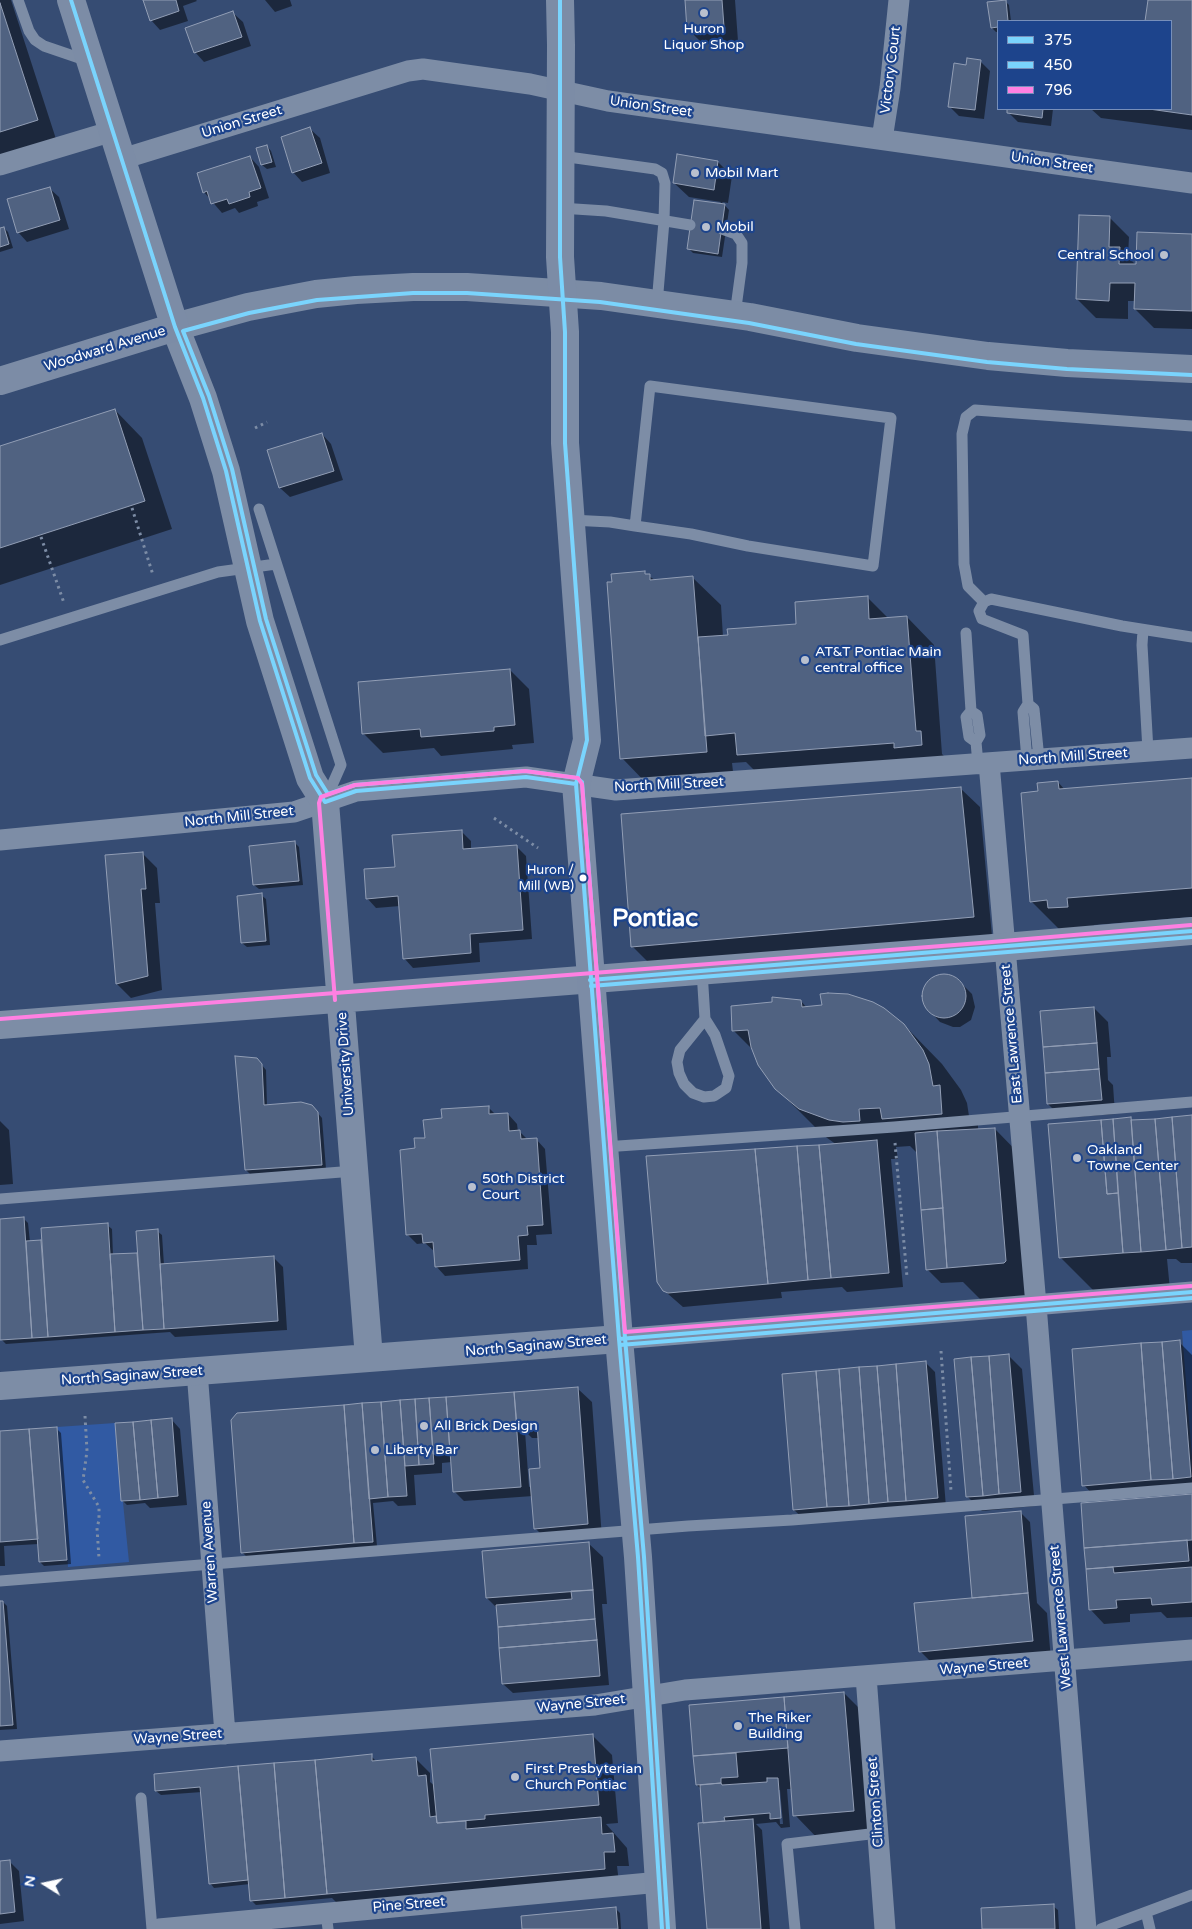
<!DOCTYPE html>
<html>
<head>
<meta charset="utf-8">
<style>
	body { margin:0 }
	#map { position:relative; width:1192px; height:1929px; overflow:hidden; background:#364c73; font-family:"Varela Round",sans-serif }
	canvas { display:block }
	.legend { position:absolute; left:997px; top:20px; width:175px; height:90px; box-sizing:border-box; background:#1d448c; border:1px solid #778fba; margin:0; padding:6px 9px; list-style:none; font-size:15px; color:#fff }
	.legend li { display:flex; align-items:center; gap:10px; height:25px }
	.legend b { width:25px; border:1px solid #778fba }
	.north { position:absolute; left:20px; top:1859px; width:50px; height:50px; -webkit-text-stroke:4px #1d448c; paint-order:stroke; rotate:280deg; font-size:14px; font-weight:700; line-height:20px; text-align:center; color:#fff }
	.north::after { content:''; display:block; margin:auto; width:18px; height:22px; background:#fff; clip-path:polygon(50% 0,100% 100%,50% 72%,0 100%) }
</style>
</head>
<body>
<div id="map">
<canvas width="1192" height="1929"></canvas>
<ul class="legend">
<li><b style="height:6px;background:#7ad4fd"></b>375</li>
<li><b style="height:6px;background:#7ad4fd"></b>450</li>
<li><b style="height:6px;background:#ff80e2"></b>796</li>
</ul>
<div class="north">N</div>
</div>
<script>
const context = document.querySelector('canvas').getContext('2d');
context.lineJoin = 'round';
function fillPath(path, color) { context.fillStyle = color; context.fill(path, 'evenodd'); }
const poly = rows => new Path2D(rows.map(r => 'M' + r).join(''));
function trace(path, color, width, dash) { context.strokeStyle = color; context.lineWidth = width; context.lineCap = dash ? 'butt' : 'round'; context.setLineDash(dash || []); context.stroke(path); }
function drawText(font, color, halo, rows, align = 'center') {
  context.font = font + ' "Varela Round",sans-serif'; context.lineWidth = 4.5; context.setLineDash([]); context.textBaseline = 'middle'; context.strokeStyle = halo; context.fillStyle = color; for (const [text, x, y, turn = 0] of rows) {
    context.save(); context.translate(x, y); context.rotate((+turn || 0) * Math.PI / 180); context.textAlign = isNaN(turn) ? turn : align; if (halo) context.strokeText(text, 0, 0); context.fillText(text, 0, 0); context.restore();
  }
}
fillPath(poly([
	[1192,1330,1192,1457,1182,1331],
	[115,1423,129,1562,68,1567,57,1427]
]), '#315aa3');
fillPath(poly([
	[0,0,11,0,56,139,0,156],
	[144,0,196,0,197,1,183,6,188,21,160,30,151,20],
	[265,0,290,0,292,6,275,12],
	[686,0,735,0,738,41,703,44,688,29],
	[1149,0,1192,0,1192,130,1101,118,1091,109,1171,109,1171,21,1146,21],
	[1005,1,1009,5,1011,21,998,21,998,32,996,32,992,28],
	[233,13,243,22,251,46,204,62,195,52],
	[981,62,990,71,984,119,959,116,949,106,967,66],
	[1009,109,1053,109,1051,126,1018,122,1008,112],
	[310,129,320,138,330,173,302,182,293,172],
	[267,146,271,151,276,167,267,169,262,165,258,149],
	[250,157,259,167,269,198,257,202,258,206,239,213,235,208,222,213,204,192],
	[718,162,732,176,728,203,722,202,729,210,722,257,693,253,689,249,721,202,689,197,674,183],
	[49,188,59,197,69,229,27,242,18,232],
	[1110,218,1129,237,1128,257,1137,266,1192,235,1192,329,1154,328,1135,309,1135,301,1128,301,1128,319,1096,318,1077,299],
	[4,228,8,232,13,248,0,252,0,229],
	[115,410,142,438,172,529,0,585,0,447],
	[322,434,331,444,343,480,290,497,280,488,269,451],
	[644,573,655,580,693,578,721,605,723,637,798,625,867,597,888,618,907,617,934,645,942,754,948,760,766,782,746,762,732,763,734,780,649,786,622,758],
	[510,670,529,689,534,743,512,745,513,749,441,756,434,748,383,753,364,734,359,683],
	[1192,779,1192,917,1094,925,1095,934,1059,929,1031,901,1039,792,1058,782,1065,790],
	[960,788,980,807,992,936,651,965,632,946],
	[461,831,471,841,471,850,516,846,526,856,532,939,479,943,480,962,413,968,404,958,400,906,376,908,367,898,396,868],
	[295,843,299,847,303,885,259,889,254,885],
	[143,854,157,868,160,903,155,903,162,990,131,998,117,984,106,857],
	[261,895,266,899,270,945,247,947,242,943],
	[943,975,957,979,972,994,975,1007,971,1020,960,1027,953,1027,940,1022,926,1007,924,1000,923,993,930,980],
	[801,1001,807,1008,904,1025,942,1064,961,1090,967,1103,969,1116,978,1125,978,1130,995,1129,1033,1168,1044,1299,987,1306,963,1282,941,1283,927,1269,918,1154,910,1146,896,1147,898,1159,891,1159,903,1287,847,1292,842,1287,781,1292,782,1298,683,1307,660,1287,658,1282,837,1145,823,1135,784,1096,753,1050,733,1030],
	[1094,1008,1108,1022,1111,1057,1107,1057,1108,1080,1113,1085,1115,1114,1062,1118,1048,1104],
	[261,1064,266,1070,267,1106,316,1111,322,1118,326,1169,250,1174,246,1170],
	[488,1107,496,1115,508,1114,517,1124,518,1132,520,1132,528,1140,536,1139,545,1149,552,1234,536,1235,537,1245,527,1245,528,1269,445,1276,436,1266,435,1252,425,1243,417,1244,408,1235,416,1149,443,1119],
	[1192,1117,1192,1263,1181,1263,1176,1259,1167,1259,1171,1300,1108,1305,1060,1257,1049,1125,1130,1119,1133,1122],
	[0,1121,9,1130,13,1184,0,1185],
	[24,1219,28,1223,30,1242,43,1241,107,1225,112,1229,113,1256,139,1254,157,1231,162,1235,164,1265,274,1258,283,1267,287,1330,175,1337,170,1332,6,1344,1,1339,0,1322,0,1220],
	[1179,1342,1192,1355,1192,1492,1093,1495,1084,1485],
	[1008,1355,1022,1369,1035,1506,982,1511,968,1497],
	[926,1363,935,1372,946,1507,804,1519,794,1510],
	[577,1388,592,1402,602,1538,549,1542,535,1528,533,1496,464,1501,454,1491,452,1462,442,1463,442,1473,414,1475,416,1505,398,1506,393,1501,373,1503,377,1546,252,1562,242,1552,380,1403],
	[525,1431,532,1438,539,1438,542,1469,532,1486,529,1487],
	[171,1419,180,1429,187,1505,150,1508,145,1503,127,1505,122,1500],
	[56,1428,61,1433,71,1564,44,1566,40,1562,39,1544,4,1546,5,1566,0,1566,0,1433],
	[1192,1495,1192,1617,1167,1618,1161,1612,1130,1614,1130,1622,1104,1624,1090,1609,1082,1504],
	[1020,1512,1030,1522,1037,1603,1047,1613,1051,1660,939,1670,920,1651,975,1599],
	[588,1543,603,1557,607,1604,602,1604,609,1685,513,1693,503,1684,497,1608,487,1598],
	[0,1602,3,1602,7,1606,17,1729,0,1730],
	[844,1693,872,1721,881,1838,822,1843,795,1815,792,1789,787,1789,790,1827,781,1828,776,1822,756,1824,762,1830,770,1929,708,1929,701,1789,697,1785,696,1757,694,1755],
	[778,1790,780,1790,783,1824,780,1824],
	[593,1736,612,1755,618,1823,606,1824,627,1848,629,1866,617,1866,619,1883,342,1908,332,1898,256,1905,251,1900,250,1884,214,1888,210,1883,202,1792,161,1795,156,1791,155,1775,371,1756,377,1762,415,1758,430,1773,430,1782,435,1786],
	[10,1862,19,1871,24,1921,0,1924,0,1863],
	[1053,1906,1058,1910,1059,1929,983,1929],
	[615,1908,620,1913,621,1929,523,1929]
]), '#0007');
const building = poly([
	[143,0,176,0,179,11,150,21,143,0],
	[685,0,722,0,724,27,687,30,685,0],
	[1006,0,1008,21,998,21,998,27,991,28,987,2,1006,0],
	[1148,0,1192,0,1192,115,1149,109,1171,109,1171,21,1145,21,1148,0],
	[0,3,38,120,0,132,0,3],
	[233,11,242,37,194,53,185,28,233,11],
	[967,58,981,60,975,110,948,107,954,63,966,65,967,58],
	[1007,109,1043,109,1042,118,1007,113,1007,109],
	[310,127,322,163,292,173,281,137,310,127],
	[267,145,272,162,261,165,256,148,267,145],
	[677,154,718,161,714,190,673,183,677,154],
	[250,156,261,188,249,192,250,197,229,204,227,199,211,204,207,191,203,193,197,173,250,156],
	[50,187,60,220,17,233,7,199,50,187],
	[694,200,725,204,718,254,687,249,694,200],
	[1079,215,1110,216,1109,247,1120,247,1119,264,1136,264,1137,232,1192,234,1192,311,1134,309,1135,283,1110,283,1109,301,1076,299,1079,215],
	[4,227,9,244,0,247,0,228,4,227],
	[115,409,145,501,0,548,0,446,115,409],
	[322,433,334,471,279,488,267,450,322,433],
	[645,571,645,574,650,574,650,580,693,576,707,752,620,759,607,582,612,582,611,574,645,571],
	[868,596,869,619,907,616,916,731,921,731,922,745,894,748,894,743,737,755,735,733,705,736,698,637,728,635,727,629,796,624,795,602,868,596],
	[510,669,515,725,494,727,494,731,421,737,420,729,362,734,358,682,510,669],
	[1192,778,1192,888,1067,898,1068,907,1048,908,1047,900,1030,902,1021,793,1038,791,1037,783,1058,781,1059,789,1192,778],
	[961,787,974,917,631,947,621,814,961,787],
	[462,830,463,849,517,845,523,930,470,934,471,953,403,959,398,896,366,899,364,869,395,867,392,835,462,830],
	[295,841,299,881,253,885,249,846,295,841],
	[143,852,146,889,141,889,148,976,116,984,105,855,143,852],
	[262,893,266,941,241,943,237,896,262,893],
	'922 996a22 22 0 1 1 44 0a22 22 0 1 1-44 0Z',
	[828,993,848,994,873,1002,884,1008,904,1024,923,1050,929,1064,933,1086,940,1085,942,1114,882,1119,880,1108,859,1109,860,1121,843,1122,829,1120,799,1109,775,1089,758,1065,751,1047,748,1030,732,1031,731,1006,772,1002,772,997,801,1000,802,1007,822,1005,820,994,828,993],
	[1094,1007,1097,1043,1043,1047,1040,1011,1094,1007],
	[1097,1043,1099,1069,1045,1073,1043,1047,1097,1043],
	[235,1056,257,1058,262,1064,264,1105,301,1102,312,1105,318,1112,322,1165,245,1170,235,1056],
	[1099,1069,1102,1100,1047,1104,1045,1073,1099,1069],
	[489,1106,489,1114,508,1113,509,1131,520,1130,521,1139,537,1138,543,1225,527,1226,528,1235,518,1236,520,1260,435,1267,433,1242,423,1243,422,1234,406,1235,400,1150,415,1148,414,1138,425,1138,423,1120,442,1118,441,1109,489,1106],
	[1192,1115,1192,1247,1182,1248,1172,1117,1192,1115],
	[1131,1117,1141,1252,1123,1253,1113,1119,1131,1117],
	[1172,1117,1182,1248,1166,1250,1155,1119,1172,1117],
	[1113,1119,1118,1193,1107,1194,1101,1120,1113,1119],
	[1155,1119,1166,1250,1141,1252,1131,1120,1155,1119],
	[1101,1120,1107,1194,1118,1193,1123,1253,1059,1258,1048,1124,1101,1120],
	[995,1128,1006,1261,1004,1263,947,1268,937,1131,995,1128],
	[937,1131,943,1208,921,1210,915,1133,937,1131],
	[877,1140,889,1273,831,1278,819,1145,877,1140],
	[819,1145,831,1278,808,1280,797,1146,819,1145],
	[797,1146,808,1280,768,1284,755,1149,797,1146],
	[755,1149,768,1284,668,1293,663,1291,657,1282,646,1156,755,1149],
	[943,1208,947,1268,926,1270,921,1210,943,1208],
	[24,1217,32,1338,0,1340,0,1219,24,1217],
	[108,1223,115,1332,48,1337,41,1228,108,1223],
	[158,1229,164,1329,143,1330,136,1231,158,1229],
	[41,1240,48,1337,32,1338,26,1241,41,1240],
	[137,1253,143,1330,115,1332,110,1254,137,1253],
	[274,1256,278,1321,164,1329,160,1264,274,1256],
	[1180,1340,1191,1477,1173,1479,1162,1342,1180,1340],
	[1162,1342,1173,1479,1151,1480,1141,1343,1162,1342],
	[1141,1343,1151,1480,1082,1486,1072,1349,1141,1343],
	[1009,1354,1021,1492,999,1494,989,1356,1009,1354],
	[989,1356,999,1494,983,1496,971,1357,989,1356],
	[971,1357,983,1496,966,1497,954,1359,971,1357],
	[926,1361,938,1498,906,1501,896,1364,926,1361],
	[896,1364,906,1501,888,1502,877,1366,896,1364],
	[877,1366,888,1502,869,1504,859,1367,877,1366],
	[859,1367,869,1504,849,1506,839,1369,859,1367],
	[839,1369,849,1506,827,1507,816,1371,839,1369],
	[816,1371,827,1507,793,1510,782,1374,816,1371],
	[578,1387,588,1524,534,1529,529,1469,540,1468,537,1423,517,1425,514,1392,578,1387],
	[514,1392,521,1487,453,1492,446,1397,514,1392],
	[446,1397,450,1452,433,1454,429,1398,446,1397],
	[429,1398,434,1464,419,1465,415,1399,429,1398],
	[415,1399,419,1465,405,1466,400,1400,415,1399],
	[400,1400,407,1496,388,1497,381,1402,400,1400],
	[381,1402,388,1497,369,1499,362,1403,381,1402],
	[362,1403,373,1542,354,1543,344,1405,362,1403],
	[344,1405,354,1543,241,1553,231,1420,237,1413,344,1405],
	[172,1418,178,1496,158,1498,151,1420,172,1418],
	[151,1420,158,1498,140,1500,133,1422,151,1420],
	[133,1422,140,1500,121,1501,115,1423,133,1422],
	[57,1427,67,1560,39,1562,29,1429,57,1427],
	[29,1429,38,1539,0,1542,0,1431,29,1429],
	[1192,1494,1192,1540,1084,1548,1081,1503,1192,1494],
	[1021,1511,1028,1593,972,1598,965,1516,1021,1511],
	[1187,1540,1189,1561,1086,1569,1084,1548,1187,1540],
	[589,1542,593,1590,486,1598,482,1551,589,1542],
	[1113,1567,1114,1573,1192,1567,1192,1602,1152,1605,1151,1598,1116,1600,1117,1608,1089,1610,1086,1569,1113,1567],
	[593,1590,595,1619,498,1627,496,1605,572,1599,571,1591,593,1590],
	[1028,1593,1033,1641,919,1652,914,1603,1028,1593],
	[0,1601,3,1601,13,1725,0,1726,0,1601],
	[595,1619,597,1640,499,1648,498,1627,595,1619],
	[597,1640,600,1676,502,1684,499,1648,597,1640],
	[844,1692,854,1811,793,1816,784,1697,844,1692],
	[784,1697,788,1748,693,1756,689,1705,784,1697],
	[593,1734,599,1805,485,1815,485,1819,437,1823,430,1749,593,1734],
	[736,1753,738,1777,721,1778,721,1783,696,1785,693,1756,736,1753],
	[372,1754,372,1761,416,1757,418,1776,426,1775,430,1817,436,1816,437,1823,466,1821,466,1829,601,1817,602,1834,613,1833,615,1852,604,1852,605,1869,327,1894,315,1760,372,1754],
	[315,1760,327,1894,285,1898,274,1763,315,1760],
	[274,1763,285,1898,250,1901,238,1766,274,1763],
	[238,1766,248,1880,209,1884,200,1787,155,1791,154,1774,238,1766],
	[767,1778,778,1778,781,1818,770,1819,770,1813,724,1817,725,1821,703,1823,700,1785,721,1783,722,1785,767,1782,767,1778],
	[753,1819,761,1929,707,1929,698,1823,753,1819],
	[10,1860,15,1912,0,1914,0,1861,10,1860],
	[1054,1904,1055,1929,982,1929,981,1908,1054,1904],
	[616,1907,618,1929,522,1929,521,1916,616,1907]
]);
fillPath(building, '#506281');
trace(building, '#929eb5', 1);
trace(poly([
	[255,428,267,422],
	[132,508,153,575],
	[41,537,64,603],
	[494,818,538,848],
	[895,1143,907,1277],
	[941,1351,951,1491],
	[85,1416,87,1451,83,1480,99,1507,99,1520,97,1528,99,1558]
]), '#7d8da6', 3, [2.5, 4]);
trace(poly([
	[18,0,29,31,35,40,44,46,88,61],
	[561,156,655,169,662,173,665,183,664,221,657,304],
	[560,208,606,211,690,225],
	[722,229,736,234,742,243,742,263,735,315],
	[259,509,341,765,326,799],
	[571,520,610,522,635,526,691,534,748,546,873,566,891,418,650,386,635,526],
	[984,602,968,586,964,564,962,434,966,417,975,410,1192,426],
	[1143,630,1142,645,1148,751],
	[966,633,971,711],
	[0,640,218,572,276,564],
	[1028,704,1034,709,1039,759],
	[976,742,969,737,966,717,971,711,977,715,980,735,976,742,978,764],
	[1027,760,1023,712,1028,704,1023,635,982,619,979,611,984,602,991,599,1122,626,1192,637],
	[702,971,705,1019],
	[705,1019,715,1035,729,1076,726,1088,714,1096,704,1097,693,1093,684,1084,679,1073,677,1062,680,1050,705,1019],
	[604,1147,894,1127,1192,1102],
	[0,1199,354,1171],
	[0,1581,688,1526,792,1520,1192,1488],
	[141,1798,152,1929],
	[1146,1912,1150,1929],
	[326,1913,328,1929],
	[795,1929,787,1844,878,1833],
	[1101,1929,1192,1895]
]), '#7d8da6', 11);
trace(poly([
	[882,139,890,88,899,0],
	[122,159,408,71,423,69,530,84,608,101,1192,183],
	[0,165,113,131],
	[989,763,1036,1305,1086,1929],
	[0,840,294,812,356,791,526,777,616,790,1192,748],
	[619,1339,1192,1292],
	[197,1371,225,1734],
	[866,1676,885,1929],
	[0,1751,595,1705,685,1690,1192,1650],
	[159,1929,660,1882]
]), '#7d8da6', 21);
trace(poly([
	[175,327,203,398,226,471,260,621,310,778,325,802,369,1358],
	[0,1025,981,949,1192,931],
	[0,1386,619,1339]
]), '#7d8da6', 28);
trace(poly([
	[175,327,248,307,316,294,356,290,413,287,467,287,601,296,750,317,857,338,988,356,1067,363,1192,369]
]), '#7c8ca5', 28);
trace(poly([
	[560,0,561,45,560,257,565,332,565,443,587,740,576,784,619,1339,638,1557,662,1929],
	[0,381,175,327,71,0]
]), '#7c8ca6', 28);
trace(poly([
	[71,0,175,327,203,398,226,471,260,621,310,778,325,802,356,791,526,777,576,784],
	[560,0,560,257,565,332,565,443,587,740,576,784,619,1339,638,1557,662,1929],
	[590,980,1192,931],
	[619,1339,1192,1292]
]), '#7ad4fd', 4);
trace(poly([
	[591,986,1192,937],
	[620,1345,1192,1298],
	[668,1929,644,1557,625,1338,582,782,577,778,525,771,355,785,328,794,316,775,266,619,232,469,209,396,183,331,249,313,317,300,413,293,467,293,600,302,749,323,856,344,987,362,1067,369,1192,375]
]), '#7ad4fd', 4);
trace(poly([
	[335,1000,319,803,321,797,355,785,525,771,578,778,582,784,625,1332,1191,1286],
	[0,1019,980,943,1191,925]
]), '#ff80e2', 4);
for (const [x, y, r, color] of [
	[704,13,5,"#b9c0ce"],
	[695,173,5,"#b9c0ce"],
	[706,227,5,"#b9c0ce"],
	[1164,255,5,"#b9c0ce"],
	[805,660,5,"#b9c0ce"],
	[583,878,4.5,"#fff"],
	[1077,1158,5,"#b9c0ce"],
	[472,1187,5,"#b9c0ce"],
	[424,1426,5,"#b9c0ce"],
	[375,1450,5,"#b9c0ce"],
	[738,1726,5,"#b9c0ce"],
	[515,1777,5,"#b9c0ce"]
]) { const dot = new Path2D(); dot.arc(x, y, r, 0, 2 * Math.PI); context.fillStyle = color; context.fill(dot); trace(dot, '#1d448c', 2); }
drawText('13px', '#fff', '#1d448c', [
	["Huron /",574,871],
	["Mill (WB)",574,887]
], 'right');
drawText('14px', '#fff', '#1d448c', [
	["Huron",704,29,"center"],
	["Liquor Shop",704,45,"center"],
	["Mobil Mart",705,173],
	["Mobil",716,227],
	["Central School",1154,255,"right"],
	["AT&T Pontiac Main",815,652],
	["central office",815,668],
	["Oakland",1087,1150],
	["Towne Center",1087,1166],
	["50th District",482,1179],
	["Court",482,1195],
	["All Brick Design",434,1426],
	["Liberty Bar",385,1450],
	["The Riker",748,1718],
	["Building",748,1734],
	["First Presbyterian",525,1769],
	["Church Pontiac",525,1785]
], 'left');
drawText('14px', '#fff', '#1d448c', [
	["Victory Court",891,70,-83],
	["Union Street",651,107,8],
	["Union Street",242,122,-17],
	["Union Street",1052,163,8],
	["Woodward Avenue",105,349,-17],
	["North Mill Street",1073,757,-4],
	["North Mill Street",669,785,-3],
	["North Mill Street",239,817,-6],
	["East Lawrence Street",1012,1034,-95],
	["University Drive",346,1064,-94],
	["North Saginaw Street",536,1346,-5],
	["North Saginaw Street",132,1376,-4],
	["Warren Avenue",210,1552,-94],
	["West Lawrence Street",1061,1617,-95],
	["Wayne Street",984,1667,-5],
	["Wayne Street",581,1704,-6],
	["Wayne Street",178,1737,-4],
	["Clinton Street",876,1802,-94],
	["Pine Street",409,1905,-5]
]);
drawText('bold 24px', '#fff', '#1d448c', [
	["Pontiac",655,920]
]);
</script>
</body>
</html>
